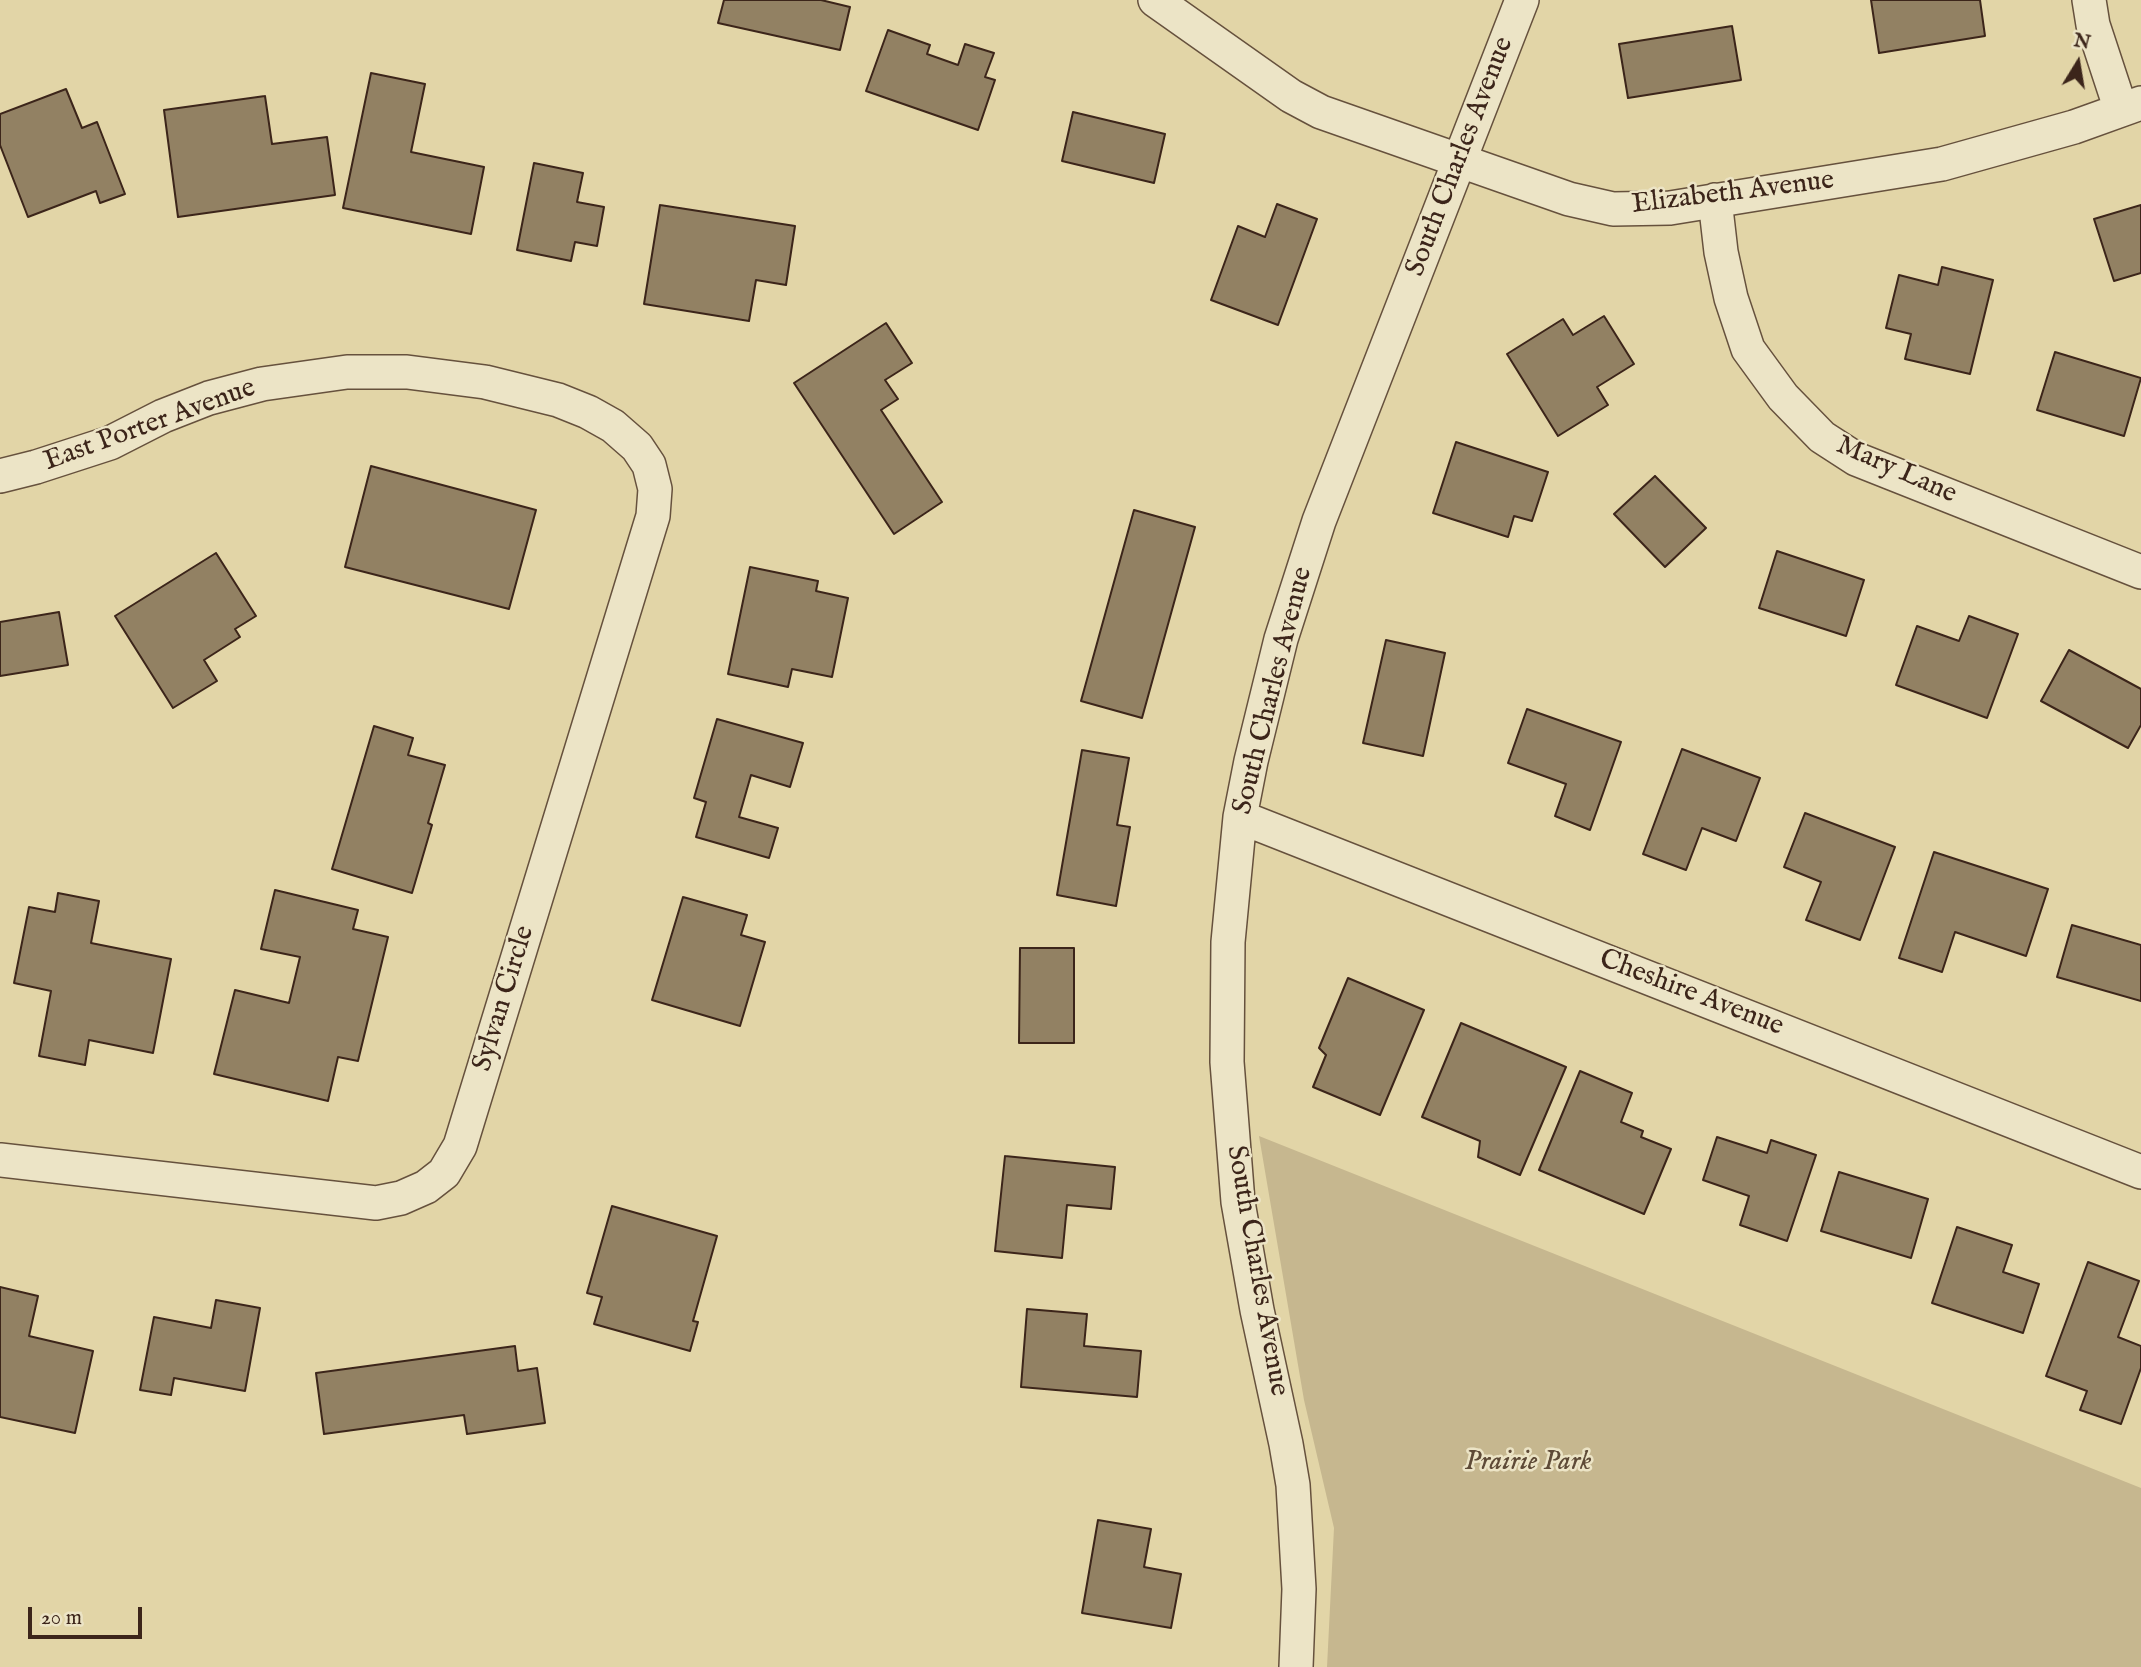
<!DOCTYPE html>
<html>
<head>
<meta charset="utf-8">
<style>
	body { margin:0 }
	#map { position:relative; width:2141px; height:1667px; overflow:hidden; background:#e2d5a7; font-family:"IM FELL English",serif }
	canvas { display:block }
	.north { position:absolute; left:2043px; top:28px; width:70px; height:70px; -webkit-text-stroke:5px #ece4c6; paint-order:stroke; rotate:11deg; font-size:19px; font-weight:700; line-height:28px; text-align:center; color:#3c251a }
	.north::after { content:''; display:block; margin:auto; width:24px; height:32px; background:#3c251a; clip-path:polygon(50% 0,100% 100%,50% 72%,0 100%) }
	.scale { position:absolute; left:28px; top:1607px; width:114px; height:32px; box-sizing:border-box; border:4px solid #3c251a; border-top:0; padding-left:9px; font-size:21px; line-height:24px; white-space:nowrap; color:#3c251a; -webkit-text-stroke:5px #ece4c6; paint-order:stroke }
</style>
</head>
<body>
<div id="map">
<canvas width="2141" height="1667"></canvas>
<div class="north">N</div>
<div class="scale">20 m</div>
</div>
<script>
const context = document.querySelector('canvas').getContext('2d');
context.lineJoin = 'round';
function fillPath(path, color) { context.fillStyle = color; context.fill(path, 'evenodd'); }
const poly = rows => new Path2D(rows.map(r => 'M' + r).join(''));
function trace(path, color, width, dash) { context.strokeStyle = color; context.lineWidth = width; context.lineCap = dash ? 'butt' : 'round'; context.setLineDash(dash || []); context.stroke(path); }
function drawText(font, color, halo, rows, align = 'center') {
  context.font = font + ' "IM FELL English",serif'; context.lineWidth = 5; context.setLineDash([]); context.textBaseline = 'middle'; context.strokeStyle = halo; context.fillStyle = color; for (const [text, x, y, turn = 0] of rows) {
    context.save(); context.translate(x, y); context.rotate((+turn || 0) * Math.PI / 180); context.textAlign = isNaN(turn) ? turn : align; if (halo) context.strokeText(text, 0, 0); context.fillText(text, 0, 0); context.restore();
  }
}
fillPath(poly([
	[1259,1136,2141,1488,2141,1667,1327,1667,1334,1528,1304,1400]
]), '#c6b78f');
const building = poly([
	[724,0,821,0,850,7,840,50,718,23,724,0],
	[1871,0,1980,0,1985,36,1879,53,1871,0],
	[1732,26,1741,80,1628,98,1619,44,1732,26],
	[888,30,930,45,927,54,958,65,965,44,994,53,985,77,995,80,978,130,866,91,888,30],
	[371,73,425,84,411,152,484,167,471,234,343,208,371,73],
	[66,89,82,128,97,122,125,194,100,203,96,191,28,217,0,145,0,114,66,89],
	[265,96,272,144,327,137,335,195,178,217,164,110,265,96],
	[1073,112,1165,134,1154,183,1062,161,1073,112],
	[534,163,583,173,577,202,604,207,597,246,575,242,571,261,517,250,534,163],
	[1277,204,1317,219,1278,325,1211,300,1238,226,1265,237,1277,204],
	[660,205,795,226,786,285,756,280,749,321,644,304,660,205],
	[2141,205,2141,273,2114,281,2094,219,2141,205],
	[1942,267,1993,280,1970,374,1905,359,1911,334,1886,328,1899,275,1938,285,1942,267],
	[1604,316,1634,364,1597,387,1608,405,1558,436,1507,354,1563,319,1573,335,1604,316],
	[886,323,912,363,885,380,898,399,881,410,942,502,894,534,794,383,886,323],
	[2055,352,2141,378,2124,436,2037,410,2055,352],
	[1456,442,1548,472,1532,521,1514,516,1508,537,1433,513,1456,442],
	[371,466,536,510,509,609,345,567,371,466],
	[1655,476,1706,528,1665,567,1614,514,1655,476],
	[1134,510,1195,527,1142,718,1081,701,1134,510],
	[1777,551,1864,580,1846,636,1759,608,1777,551],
	[216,553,256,616,235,629,240,637,204,660,217,681,173,708,115,616,216,553],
	[750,567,818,581,816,591,848,598,832,677,792,669,788,687,728,674,750,567],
	[59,612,68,665,0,676,0,622,59,612],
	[1969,616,2018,634,1987,718,1896,685,1917,626,1959,641,1969,616],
	[1386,640,1445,653,1423,756,1363,743,1386,640],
	[2069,650,2141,689,2141,725,2128,748,2041,701,2069,650],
	[1527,709,1621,742,1590,830,1555,816,1566,784,1508,763,1527,709],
	[717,719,803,743,790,787,751,775,739,817,778,828,769,858,696,837,706,802,694,798,717,719],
	[374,726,413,738,408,755,445,765,428,823,432,825,412,893,332,869,374,726],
	[1682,749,1760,778,1736,841,1702,828,1686,870,1643,854,1682,749],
	[1082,750,1129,758,1117,825,1130,827,1116,906,1057,895,1082,750],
	[1805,813,1895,847,1860,940,1806,920,1821,882,1784,867,1805,813],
	[1934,852,2048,889,2026,956,1955,932,1942,972,1899,958,1934,852],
	[275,890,358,910,353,929,388,937,358,1061,338,1057,328,1101,214,1074,235,990,289,1003,300,957,261,949,275,890],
	[58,893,99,901,91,943,171,959,153,1053,89,1040,85,1065,39,1056,51,991,14,983,29,907,55,912,58,893],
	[683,897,747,915,741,935,765,942,740,1026,652,1000,683,897],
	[2072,925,2141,945,2141,1001,2057,977,2072,925],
	[1020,948,1074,948,1074,1043,1019,1043,1020,948],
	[1348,978,1424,1010,1380,1115,1313,1087,1326,1055,1319,1048,1348,978],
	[1461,1023,1566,1067,1520,1175,1478,1157,1480,1141,1422,1117,1461,1023],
	[1580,1071,1632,1093,1621,1122,1643,1131,1641,1137,1671,1149,1644,1214,1539,1170,1580,1071],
	[1717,1137,1767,1153,1771,1140,1816,1155,1787,1241,1740,1225,1749,1196,1703,1180,1717,1137],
	[1005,1156,1115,1167,1111,1209,1067,1205,1062,1258,995,1251,1005,1156],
	[1839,1172,1928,1199,1911,1258,1821,1231,1839,1172],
	[612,1206,717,1236,693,1321,698,1322,690,1351,594,1324,602,1297,587,1293,612,1206],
	[1957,1227,2012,1245,2003,1272,2039,1284,2023,1333,1932,1303,1957,1227],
	[2088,1262,2139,1281,2118,1337,2141,1346,2141,1368,2121,1424,2080,1410,2087,1391,2046,1376,2088,1262],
	[0,1287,38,1296,29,1336,93,1351,75,1433,0,1417,0,1287],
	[216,1300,260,1308,245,1391,174,1378,171,1395,140,1390,154,1317,211,1328,216,1300],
	[1027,1309,1087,1314,1084,1346,1141,1351,1137,1397,1021,1387,1027,1309],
	[515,1346,518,1371,537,1368,545,1423,467,1434,464,1415,324,1434,316,1373,515,1346],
	[1098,1520,1151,1529,1144,1567,1181,1574,1171,1628,1082,1613,1098,1520]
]);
fillPath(building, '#928163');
trace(building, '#3c251a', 2);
const minor = poly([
	[1155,0,1291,96,1321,112,1569,199,1613,209,1670,208,1942,164,2074,127,2141,103],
	[2089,0,2093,25,2121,110],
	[1715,200,1721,252,1731,298,1748,349,1783,397,1822,437,1856,459,2141,572],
	[0,476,36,467,110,443,163,416,209,398,262,384,347,372,407,372,485,382,558,400,588,412,613,426,637,447,649,465,655,489,653,516,460,1146,444,1173,426,1187,401,1198,376,1203,0,1160],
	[1240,817,2141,1172],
	[1296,1667,1299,1589,1293,1485,1286,1444,1257,1310,1238,1202,1227,1062,1228,942,1240,817,1251,761,1281,639,1319,521,1522,0]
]);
trace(minor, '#66513d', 36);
trace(minor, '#ece4c6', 33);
drawText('28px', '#3c251a', '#ece4c6', [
	["South Charles Avenue",1461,157,-69],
	["Elizabeth Avenue",1733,194,-7],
	["East Porter Avenue",150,426,-20],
	["Mary Lane",1896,471,24],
	["South Charles Avenue",1274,691,-76],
	["Cheshire Avenue",1691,994,21],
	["Sylvan Circle",505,999,-73],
	["South Charles Avenue",1256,1271,80]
]);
drawText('italic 28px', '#5e4a37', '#ece4c6', [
	["Prairie Park",1528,1463]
]);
</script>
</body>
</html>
